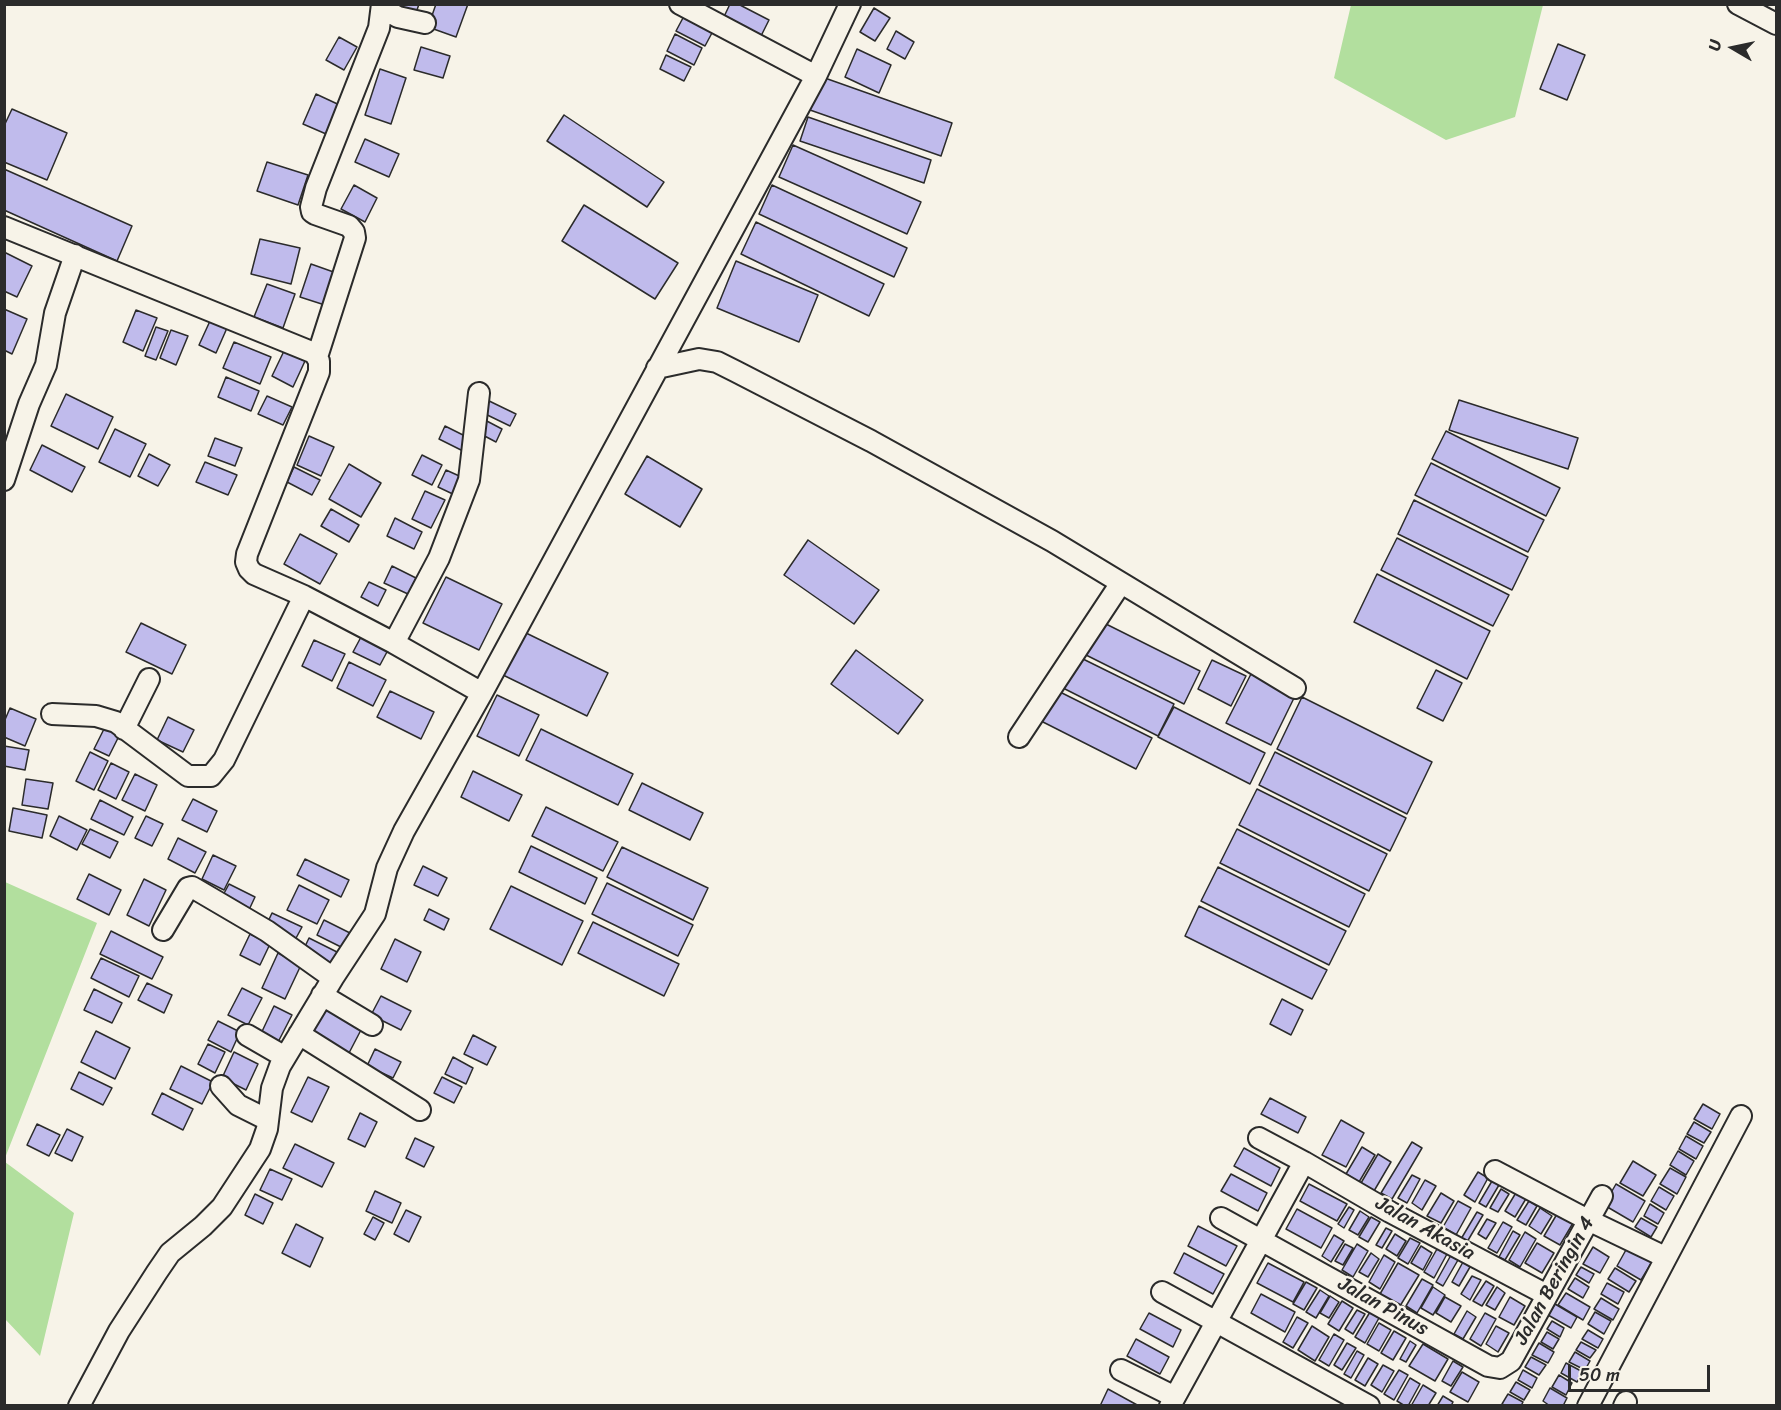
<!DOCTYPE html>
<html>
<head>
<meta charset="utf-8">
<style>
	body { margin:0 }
	#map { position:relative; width:1781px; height:1410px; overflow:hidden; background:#f7f3e8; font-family:Sriracha,sans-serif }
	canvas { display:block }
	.frame { position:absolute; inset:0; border:6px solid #2b2b2b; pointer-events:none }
	.north { position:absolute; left:1703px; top:18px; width:60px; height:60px; -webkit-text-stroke:4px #f7f3e8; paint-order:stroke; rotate:279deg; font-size:16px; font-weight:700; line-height:24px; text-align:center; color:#2b2b2b }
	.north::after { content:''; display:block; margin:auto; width:21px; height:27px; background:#2b2b2b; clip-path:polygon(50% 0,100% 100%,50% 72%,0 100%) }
	.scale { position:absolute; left:1568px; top:1365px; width:142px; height:27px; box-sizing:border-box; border:3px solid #2b2b2b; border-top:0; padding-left:8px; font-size:18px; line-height:21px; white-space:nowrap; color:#2b2b2b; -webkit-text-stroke:4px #f7f3e8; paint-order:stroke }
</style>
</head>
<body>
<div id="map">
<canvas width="1781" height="1410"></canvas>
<div class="frame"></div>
<div class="north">U</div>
<div class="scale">50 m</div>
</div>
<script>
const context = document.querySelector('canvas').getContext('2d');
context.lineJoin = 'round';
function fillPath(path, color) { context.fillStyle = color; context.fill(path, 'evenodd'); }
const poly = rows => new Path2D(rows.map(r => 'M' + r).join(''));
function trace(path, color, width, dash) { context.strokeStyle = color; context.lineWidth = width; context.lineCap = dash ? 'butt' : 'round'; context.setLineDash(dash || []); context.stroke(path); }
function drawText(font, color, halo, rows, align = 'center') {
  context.font = font + ' Sriracha,sans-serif'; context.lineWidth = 5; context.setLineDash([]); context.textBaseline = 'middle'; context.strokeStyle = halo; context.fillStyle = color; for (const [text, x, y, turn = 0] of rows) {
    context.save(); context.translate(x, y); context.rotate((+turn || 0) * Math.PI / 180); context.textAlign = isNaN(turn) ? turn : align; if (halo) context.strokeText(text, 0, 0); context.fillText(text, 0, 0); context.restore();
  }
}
fillPath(poly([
	[1351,5,1543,5,1515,117,1446,140,1334,78],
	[5,882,97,923,5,1158],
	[5,1162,74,1213,40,1356,5,1319]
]), '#b2df9e');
const building = poly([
	[396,4,419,4,415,16,395,8,396,4],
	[436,4,468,4,456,37,428,27,436,4],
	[730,4,738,4,769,20,758,42,721,23,730,4],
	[874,8,890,18,875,41,860,32,874,8],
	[684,16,713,31,705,46,676,31,684,16],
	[896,31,914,42,905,59,887,49,896,31],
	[675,34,702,48,694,65,667,51,675,34],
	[339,37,357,47,344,70,326,60,339,37],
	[1558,44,1585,55,1567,100,1540,89,1558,44],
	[421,47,450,56,443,78,414,70,421,47],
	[857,49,891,65,879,93,845,77,857,49],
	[666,55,691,67,684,81,660,69,666,55],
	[380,69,406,78,391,124,365,115,380,69],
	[822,77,952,123,941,156,810,110,822,77],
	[316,94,346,108,333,137,303,124,316,94],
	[12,109,67,133,47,180,4,162,4,126,12,109],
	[564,115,664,182,647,207,547,141,564,115],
	[808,117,931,160,924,183,800,141,808,117],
	[365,139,399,154,389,177,355,162,365,139],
	[793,145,921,202,907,234,779,177,793,145],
	[267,162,308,175,298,205,257,191,267,162],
	[4,169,132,226,117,261,4,210,4,169],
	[354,185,377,198,365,222,341,209,354,185],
	[772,185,907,248,894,277,759,214,772,185],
	[584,205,678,263,655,299,562,241,584,205],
	[756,222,884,284,869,316,741,254,756,222],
	[260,239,300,248,291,284,251,274,260,239],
	[4,252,32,266,17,297,4,291,4,252],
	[736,261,818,295,799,342,717,308,736,261],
	[311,264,342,275,331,307,300,297,311,264],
	[267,284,295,294,283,328,254,317,267,284],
	[4,309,27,319,12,354,4,350,4,309],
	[136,310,157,318,143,351,123,342,136,310],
	[210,321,227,328,216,353,199,345,210,321],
	[156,327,168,331,156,360,145,356,156,327],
	[171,330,188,336,176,365,160,358,171,330],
	[234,342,271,357,260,384,223,368,234,342],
	[284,351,305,361,293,387,272,376,284,351],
	[226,377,259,391,251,411,218,397,226,377],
	[66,394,113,417,98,449,51,426,66,394],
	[267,396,292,407,283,425,258,414,267,396],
	[483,398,516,414,510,426,477,410,483,398],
	[1459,400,1578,438,1568,469,1449,430,1459,400],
	[483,419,502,429,496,442,477,432,483,419],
	[445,426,469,438,463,451,439,439,445,426],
	[115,429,146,444,130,477,99,462,115,429],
	[1446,431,1560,488,1546,516,1432,459,1446,431],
	[309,436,334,447,321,476,297,465,309,436],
	[215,438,242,448,235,466,208,456,215,438],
	[42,445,85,467,72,492,30,470,42,445],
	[149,454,170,465,158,486,138,476,149,454],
	[422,455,442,465,432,485,412,475,422,455],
	[647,456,702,489,680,527,625,494,647,456],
	[205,462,237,475,228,495,196,482,205,462],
	[1431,463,1544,520,1528,552,1415,495,1431,463],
	[349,464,381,483,361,517,329,499,349,464],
	[294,467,320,480,312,495,287,482,294,467],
	[446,470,466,479,457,496,438,487,446,470],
	[425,491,445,500,431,528,412,519,425,491],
	[1414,500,1528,557,1512,590,1398,534,1414,500],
	[331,509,359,525,349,542,321,526,331,509],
	[395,518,422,532,414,549,387,536,395,518],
	[300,534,337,554,320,584,284,564,300,534],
	[1397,538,1509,595,1493,626,1381,570,1397,538],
	[808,540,879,590,854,624,784,575,808,540],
	[392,566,416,578,408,594,384,583,392,566],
	[1377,574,1490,631,1467,679,1354,622,1377,574],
	[446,577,502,604,479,650,423,623,446,577],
	[369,582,386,590,378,606,361,597,369,582],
	[1100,621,1200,671,1184,704,1084,654,1100,621],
	[141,623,186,645,172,674,126,652,141,623],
	[524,632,608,673,587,716,503,675,524,632],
	[361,637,388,650,380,665,353,652,361,637],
	[314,640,345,654,332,681,302,666,314,640],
	[856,650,923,700,898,734,831,684,856,650],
	[1079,657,1174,704,1158,736,1063,688,1079,657],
	[1212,660,1246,676,1231,706,1198,689,1212,660],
	[349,662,386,680,373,706,337,688,349,662],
	[1436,670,1462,683,1443,721,1417,708,1436,670],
	[1251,674,1295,696,1271,745,1226,723,1251,674],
	[1056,690,1152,738,1136,769,1041,721,1056,690],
	[390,691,434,712,421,739,377,717,390,691],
	[497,695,539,715,519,756,477,736,497,695],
	[1302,697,1432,762,1407,814,1277,749,1302,697],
	[1174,707,1265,753,1250,784,1158,737,1174,707],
	[10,708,36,719,25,746,4,737,4,722,10,708],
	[168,717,194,730,183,752,157,740,168,717],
	[106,725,121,732,109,756,94,749,106,725],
	[541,729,633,774,618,805,526,760,541,729],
	[4,746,29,750,25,770,4,766,4,746],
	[90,752,108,761,94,790,76,781,90,752],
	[1275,752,1406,818,1390,851,1259,785,1275,752],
	[111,763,129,772,116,799,98,790,111,763],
	[473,771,522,795,509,821,461,797,473,771],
	[135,774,157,785,145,811,122,800,135,774],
	[26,779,53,783,48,809,22,805,26,779],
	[642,783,703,813,690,840,629,810,642,783],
	[1257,789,1387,854,1369,891,1239,825,1257,789],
	[193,799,217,811,207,832,182,820,193,799],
	[100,800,133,817,124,835,91,819,100,800],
	[546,807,618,842,603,871,532,836,546,807],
	[13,808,47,815,42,838,9,831,13,808],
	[59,816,87,830,77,850,50,836,59,816],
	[146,816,163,824,152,846,135,838,146,816],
	[90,829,118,842,110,858,82,844,90,829],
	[1237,829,1365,894,1349,927,1220,863,1237,829],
	[178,838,206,852,195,873,168,859,178,838],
	[531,846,597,878,585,904,519,872,531,846],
	[622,847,708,888,693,920,607,877,622,847],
	[213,855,236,866,224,890,202,879,213,855],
	[305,859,349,880,341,897,297,875,305,859],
	[423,866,447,878,438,896,414,885,423,866],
	[1218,867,1346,931,1329,965,1201,901,1218,867],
	[89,874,121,890,109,915,77,899,89,874],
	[144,879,166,890,149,926,127,915,144,879],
	[607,883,693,925,678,956,592,914,607,883],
	[229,884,255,897,248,912,221,899,229,884],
	[299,885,329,900,317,924,287,910,299,885],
	[511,886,583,921,562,965,490,929,511,886],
	[1199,906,1327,970,1312,999,1185,936,1199,906],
	[429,909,449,919,444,930,424,920,429,909],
	[272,913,302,927,295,940,266,926,272,913],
	[324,920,350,933,343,948,317,935,324,920],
	[593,922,679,964,664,996,578,953,593,922],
	[111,931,163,957,152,979,100,954,111,931],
	[250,934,270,944,260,965,240,955,250,934],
	[309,938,339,953,332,967,302,953,309,938],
	[395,939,421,952,407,982,381,969,395,939],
	[278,953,301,965,285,999,262,988,278,953],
	[101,958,139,976,129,997,91,978,101,958],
	[147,983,172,995,164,1013,138,1000,147,983],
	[242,988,262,998,248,1025,228,1015,242,988],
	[94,989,122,1003,112,1023,84,1010,94,989],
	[381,996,411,1011,401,1030,371,1015,381,996],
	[1282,999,1303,1010,1291,1035,1270,1024,1282,999],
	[274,1006,292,1015,275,1048,258,1040,274,1006],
	[324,1008,362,1028,349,1053,311,1033,324,1008],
	[218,1021,240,1032,231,1052,208,1040,218,1021],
	[96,1031,130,1048,115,1079,81,1062,96,1031],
	[473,1035,496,1047,487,1065,464,1054,473,1035],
	[208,1044,225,1052,215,1073,198,1064,208,1044],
	[375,1049,401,1062,393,1078,367,1066,375,1049],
	[234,1052,258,1064,246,1090,222,1078,234,1052],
	[453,1057,473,1068,466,1084,445,1074,453,1057],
	[181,1066,213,1082,202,1104,170,1089,181,1066],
	[79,1072,112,1088,103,1105,71,1089,79,1072],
	[308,1077,329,1087,312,1122,291,1112,308,1077],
	[442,1077,462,1087,454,1103,434,1093,442,1077],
	[162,1093,193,1109,183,1130,152,1114,162,1093],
	[1270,1098,1306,1117,1298,1133,1261,1114,1270,1098],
	[1703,1104,1720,1114,1712,1129,1694,1119,1703,1104],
	[360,1113,377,1122,365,1147,348,1139,360,1113],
	[1341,1120,1364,1133,1346,1167,1322,1155,1341,1120],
	[1694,1122,1711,1132,1704,1143,1687,1134,1694,1122],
	[37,1124,60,1135,49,1156,27,1145,37,1124],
	[67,1129,83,1137,72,1161,55,1153,67,1129],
	[1686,1136,1703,1146,1696,1159,1679,1149,1686,1136],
	[415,1138,434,1147,424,1167,406,1158,415,1138],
	[1412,1142,1422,1148,1392,1199,1381,1193,1412,1142],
	[295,1144,334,1163,322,1187,283,1168,295,1144],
	[1362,1147,1375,1155,1359,1182,1346,1174,1362,1147],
	[1244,1148,1280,1168,1271,1186,1234,1166,1244,1148],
	[1678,1151,1694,1161,1686,1175,1670,1165,1678,1151],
	[1378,1154,1391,1162,1374,1191,1361,1183,1378,1154],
	[1633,1161,1656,1175,1643,1196,1620,1183,1633,1161],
	[1670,1168,1686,1177,1677,1194,1660,1184,1670,1168],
	[270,1169,292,1179,282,1200,260,1190,270,1169],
	[1478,1172,1488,1178,1475,1202,1464,1195,1478,1172],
	[1231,1174,1267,1193,1258,1211,1221,1191,1231,1174],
	[1412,1175,1420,1179,1407,1203,1398,1198,1412,1175],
	[1425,1180,1436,1186,1422,1210,1412,1203,1425,1180],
	[1492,1181,1499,1185,1486,1207,1479,1203,1492,1181],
	[1309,1184,1347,1204,1337,1221,1300,1201,1309,1184],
	[1616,1184,1645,1201,1633,1222,1604,1205,1616,1184],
	[1659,1187,1674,1196,1666,1210,1651,1201,1659,1187],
	[1501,1189,1509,1194,1498,1212,1490,1208,1501,1189],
	[375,1191,401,1203,392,1223,366,1211,375,1191],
	[1517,1191,1527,1197,1515,1217,1505,1211,1517,1191],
	[1441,1193,1454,1201,1441,1223,1427,1216,1441,1193],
	[255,1194,273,1203,263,1224,245,1215,255,1194],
	[1458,1201,1471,1208,1456,1235,1443,1227,1458,1201],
	[1529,1201,1537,1206,1526,1225,1517,1220,1529,1201],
	[1650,1204,1664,1213,1658,1224,1644,1216,1650,1204],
	[1349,1207,1354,1210,1344,1228,1338,1224,1349,1207],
	[1540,1208,1552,1216,1541,1234,1529,1226,1540,1208],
	[1297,1209,1332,1228,1321,1248,1286,1229,1297,1209],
	[406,1210,421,1217,409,1242,394,1234,406,1210],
	[1360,1211,1369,1217,1358,1235,1349,1230,1360,1211],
	[1477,1212,1483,1215,1467,1242,1461,1239,1477,1212],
	[1557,1214,1573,1223,1560,1245,1544,1236,1557,1214],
	[373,1217,384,1223,375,1240,364,1234,373,1217],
	[1371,1217,1380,1222,1368,1242,1359,1237,1371,1217],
	[1641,1218,1657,1227,1651,1237,1635,1227,1641,1218],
	[1487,1219,1496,1223,1486,1239,1478,1234,1487,1219],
	[1503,1222,1512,1227,1497,1253,1488,1248,1503,1222],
	[296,1224,323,1238,310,1267,282,1253,296,1224],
	[1198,1226,1237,1246,1226,1266,1188,1246,1198,1226],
	[1386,1228,1392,1231,1382,1248,1376,1245,1386,1228],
	[1513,1231,1520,1235,1505,1260,1499,1257,1513,1231],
	[1525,1232,1536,1239,1520,1267,1509,1260,1525,1232],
	[1395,1234,1406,1241,1397,1256,1386,1249,1395,1234],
	[1334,1235,1344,1241,1331,1262,1322,1256,1334,1235],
	[1410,1238,1420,1243,1408,1264,1398,1258,1410,1238],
	[1537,1243,1554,1253,1542,1273,1525,1263,1537,1243],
	[1345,1244,1353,1248,1343,1265,1335,1261,1345,1244],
	[1357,1244,1368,1251,1353,1277,1342,1270,1357,1244],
	[1421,1246,1432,1253,1423,1270,1411,1263,1421,1246],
	[1593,1247,1609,1257,1600,1273,1583,1264,1593,1247],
	[1627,1248,1652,1262,1641,1280,1617,1266,1627,1248],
	[1437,1249,1447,1254,1434,1278,1424,1272,1437,1249],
	[1184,1253,1224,1274,1213,1294,1174,1273,1184,1253],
	[1371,1253,1379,1259,1368,1277,1359,1272,1371,1253],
	[1384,1255,1395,1262,1380,1289,1369,1282,1384,1255],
	[1451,1255,1458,1260,1443,1286,1436,1282,1451,1255],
	[1463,1262,1470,1267,1459,1286,1452,1282,1463,1262],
	[1268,1263,1304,1282,1293,1302,1257,1283,1268,1263],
	[1398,1263,1419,1275,1400,1306,1380,1294,1398,1263],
	[1581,1267,1594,1274,1589,1283,1576,1275,1581,1267],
	[1615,1268,1636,1281,1629,1292,1608,1279,1615,1268],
	[1472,1276,1481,1280,1470,1300,1461,1294,1472,1276],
	[1575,1278,1589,1287,1583,1298,1568,1289,1575,1278],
	[1422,1279,1433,1285,1417,1313,1406,1306,1422,1279],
	[1486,1281,1494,1286,1482,1306,1473,1301,1486,1281],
	[1306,1282,1317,1288,1304,1310,1293,1304,1306,1282],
	[1607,1283,1624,1292,1618,1304,1601,1294,1607,1283],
	[1433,1287,1445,1295,1433,1315,1421,1308,1433,1287],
	[1497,1287,1505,1293,1495,1310,1486,1305,1497,1287],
	[1320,1290,1329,1296,1316,1318,1306,1312,1320,1290],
	[1566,1293,1590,1307,1583,1320,1558,1305,1566,1293],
	[1261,1294,1295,1312,1285,1332,1251,1313,1261,1294],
	[1330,1296,1339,1302,1329,1318,1320,1313,1330,1296],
	[1445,1297,1461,1306,1451,1322,1436,1313,1445,1297],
	[1510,1297,1525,1306,1514,1325,1499,1317,1510,1297],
	[1601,1298,1619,1309,1613,1320,1594,1309,1601,1298],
	[1342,1301,1353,1308,1339,1331,1328,1324,1342,1301],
	[1555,1304,1577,1317,1571,1328,1548,1315,1555,1304],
	[1357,1310,1365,1314,1353,1334,1345,1329,1357,1310],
	[1467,1311,1476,1317,1463,1339,1454,1334,1467,1311],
	[1370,1312,1379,1318,1365,1343,1355,1337,1370,1312],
	[1595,1312,1611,1321,1604,1334,1588,1324,1595,1312],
	[1149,1313,1181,1330,1173,1347,1140,1329,1149,1313],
	[1485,1313,1496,1319,1481,1346,1470,1339,1485,1313],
	[1297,1317,1308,1323,1293,1348,1283,1342,1297,1317],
	[1552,1321,1564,1328,1560,1337,1547,1329,1552,1321],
	[1379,1323,1391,1330,1379,1351,1367,1344,1379,1323],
	[1312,1326,1329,1337,1315,1361,1298,1350,1312,1326],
	[1496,1326,1509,1333,1498,1352,1486,1344,1496,1326],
	[1588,1330,1603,1339,1598,1348,1582,1339,1588,1330],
	[1394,1331,1406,1338,1393,1360,1381,1353,1394,1331],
	[1547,1332,1559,1339,1553,1349,1541,1342,1547,1332],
	[1334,1334,1344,1340,1329,1366,1319,1360,1334,1334],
	[1136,1339,1169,1357,1160,1374,1127,1356,1136,1339],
	[1410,1341,1416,1345,1406,1362,1400,1359,1410,1341],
	[1581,1342,1596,1350,1590,1358,1576,1350,1581,1342],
	[1347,1343,1356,1348,1342,1370,1334,1365,1347,1343],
	[1539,1343,1554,1352,1548,1363,1532,1355,1539,1343],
	[1423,1344,1448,1359,1435,1381,1409,1366,1423,1344],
	[1357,1351,1364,1355,1351,1378,1344,1374,1357,1351],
	[1575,1352,1590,1361,1585,1370,1569,1362,1575,1352],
	[1531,1357,1546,1365,1539,1375,1525,1367,1531,1357],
	[1368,1358,1378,1364,1365,1386,1355,1380,1368,1358],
	[1453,1361,1463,1367,1451,1386,1442,1381,1453,1361],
	[1566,1363,1583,1372,1577,1382,1561,1373,1566,1363],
	[1383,1365,1394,1371,1382,1392,1371,1385,1383,1365],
	[1399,1370,1408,1375,1394,1400,1384,1394,1399,1370],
	[1523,1370,1537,1378,1532,1388,1518,1380,1523,1370],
	[1462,1372,1479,1382,1468,1402,1450,1392,1462,1372],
	[1559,1375,1572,1383,1566,1395,1552,1387,1559,1375],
	[1410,1378,1420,1384,1408,1406,1405,1406,1397,1401,1410,1378],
	[1516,1382,1530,1390,1524,1400,1510,1392,1516,1382],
	[1423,1385,1436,1393,1428,1406,1411,1406,1423,1385],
	[1550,1388,1567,1398,1563,1406,1550,1406,1543,1401,1550,1388],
	[1108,1389,1139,1406,1100,1406,1108,1389],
	[1508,1394,1523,1402,1521,1406,1506,1406,1502,1404,1508,1394],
	[1443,1396,1453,1402,1451,1406,1437,1406,1443,1396]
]);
fillPath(building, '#c0bbec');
trace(building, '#2b2b2b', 1.5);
const minor = poly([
	[680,4,816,76],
	[1738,4,1776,24],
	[383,6,389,12,398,17,425,23],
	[4,227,314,353,319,361,319,372,247,554,246,562,249,569,254,574,304,596,394,643,482,693],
	[317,357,355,238,354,232,349,226,315,214,312,212,311,207,316,188,379,28,382,4],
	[657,368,699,359,717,362,735,371,871,441,1052,541,1295,688],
	[4,480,29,404,46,365,55,313,75,255],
	[394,643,439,558,469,480,479,393],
	[52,714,96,716,116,722,188,776,211,776,224,760,304,596],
	[124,729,149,679],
	[1019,737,1121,583],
	[163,930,188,888,192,887,267,931,333,978],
	[322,995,372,1025],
	[299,1034,420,1110],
	[247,1035,285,1057],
	[221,1086,238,1105,268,1120],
	[1259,1138,1304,1162,1390,1212,1547,1295],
	[1495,1171,1588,1220,1665,1257],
	[1221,1218,1488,1366,1500,1368,1511,1361,1602,1196],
	[1162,1292,1369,1406],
	[1121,1370,1175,1397],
	[79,1406,119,1331,157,1272,170,1253,203,1226,222,1207,260,1149,267,1129,272,1088,280,1066,333,978,375,914,387,868,404,831,482,693,816,76,850,4],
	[1170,1406,1304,1162],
	[1588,1406,1741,1116],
	[1624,1406,1626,1402]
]);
trace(minor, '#2b2b2b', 24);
trace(minor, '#f7f3e8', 20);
drawText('20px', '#2b2b2b', '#f7f3e8', [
	["Jalan Akasia",1425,1229,29],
	["Jalan Beringin 4",1555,1281,-61],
	["Jalan Pinus",1383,1307,29]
]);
</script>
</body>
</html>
